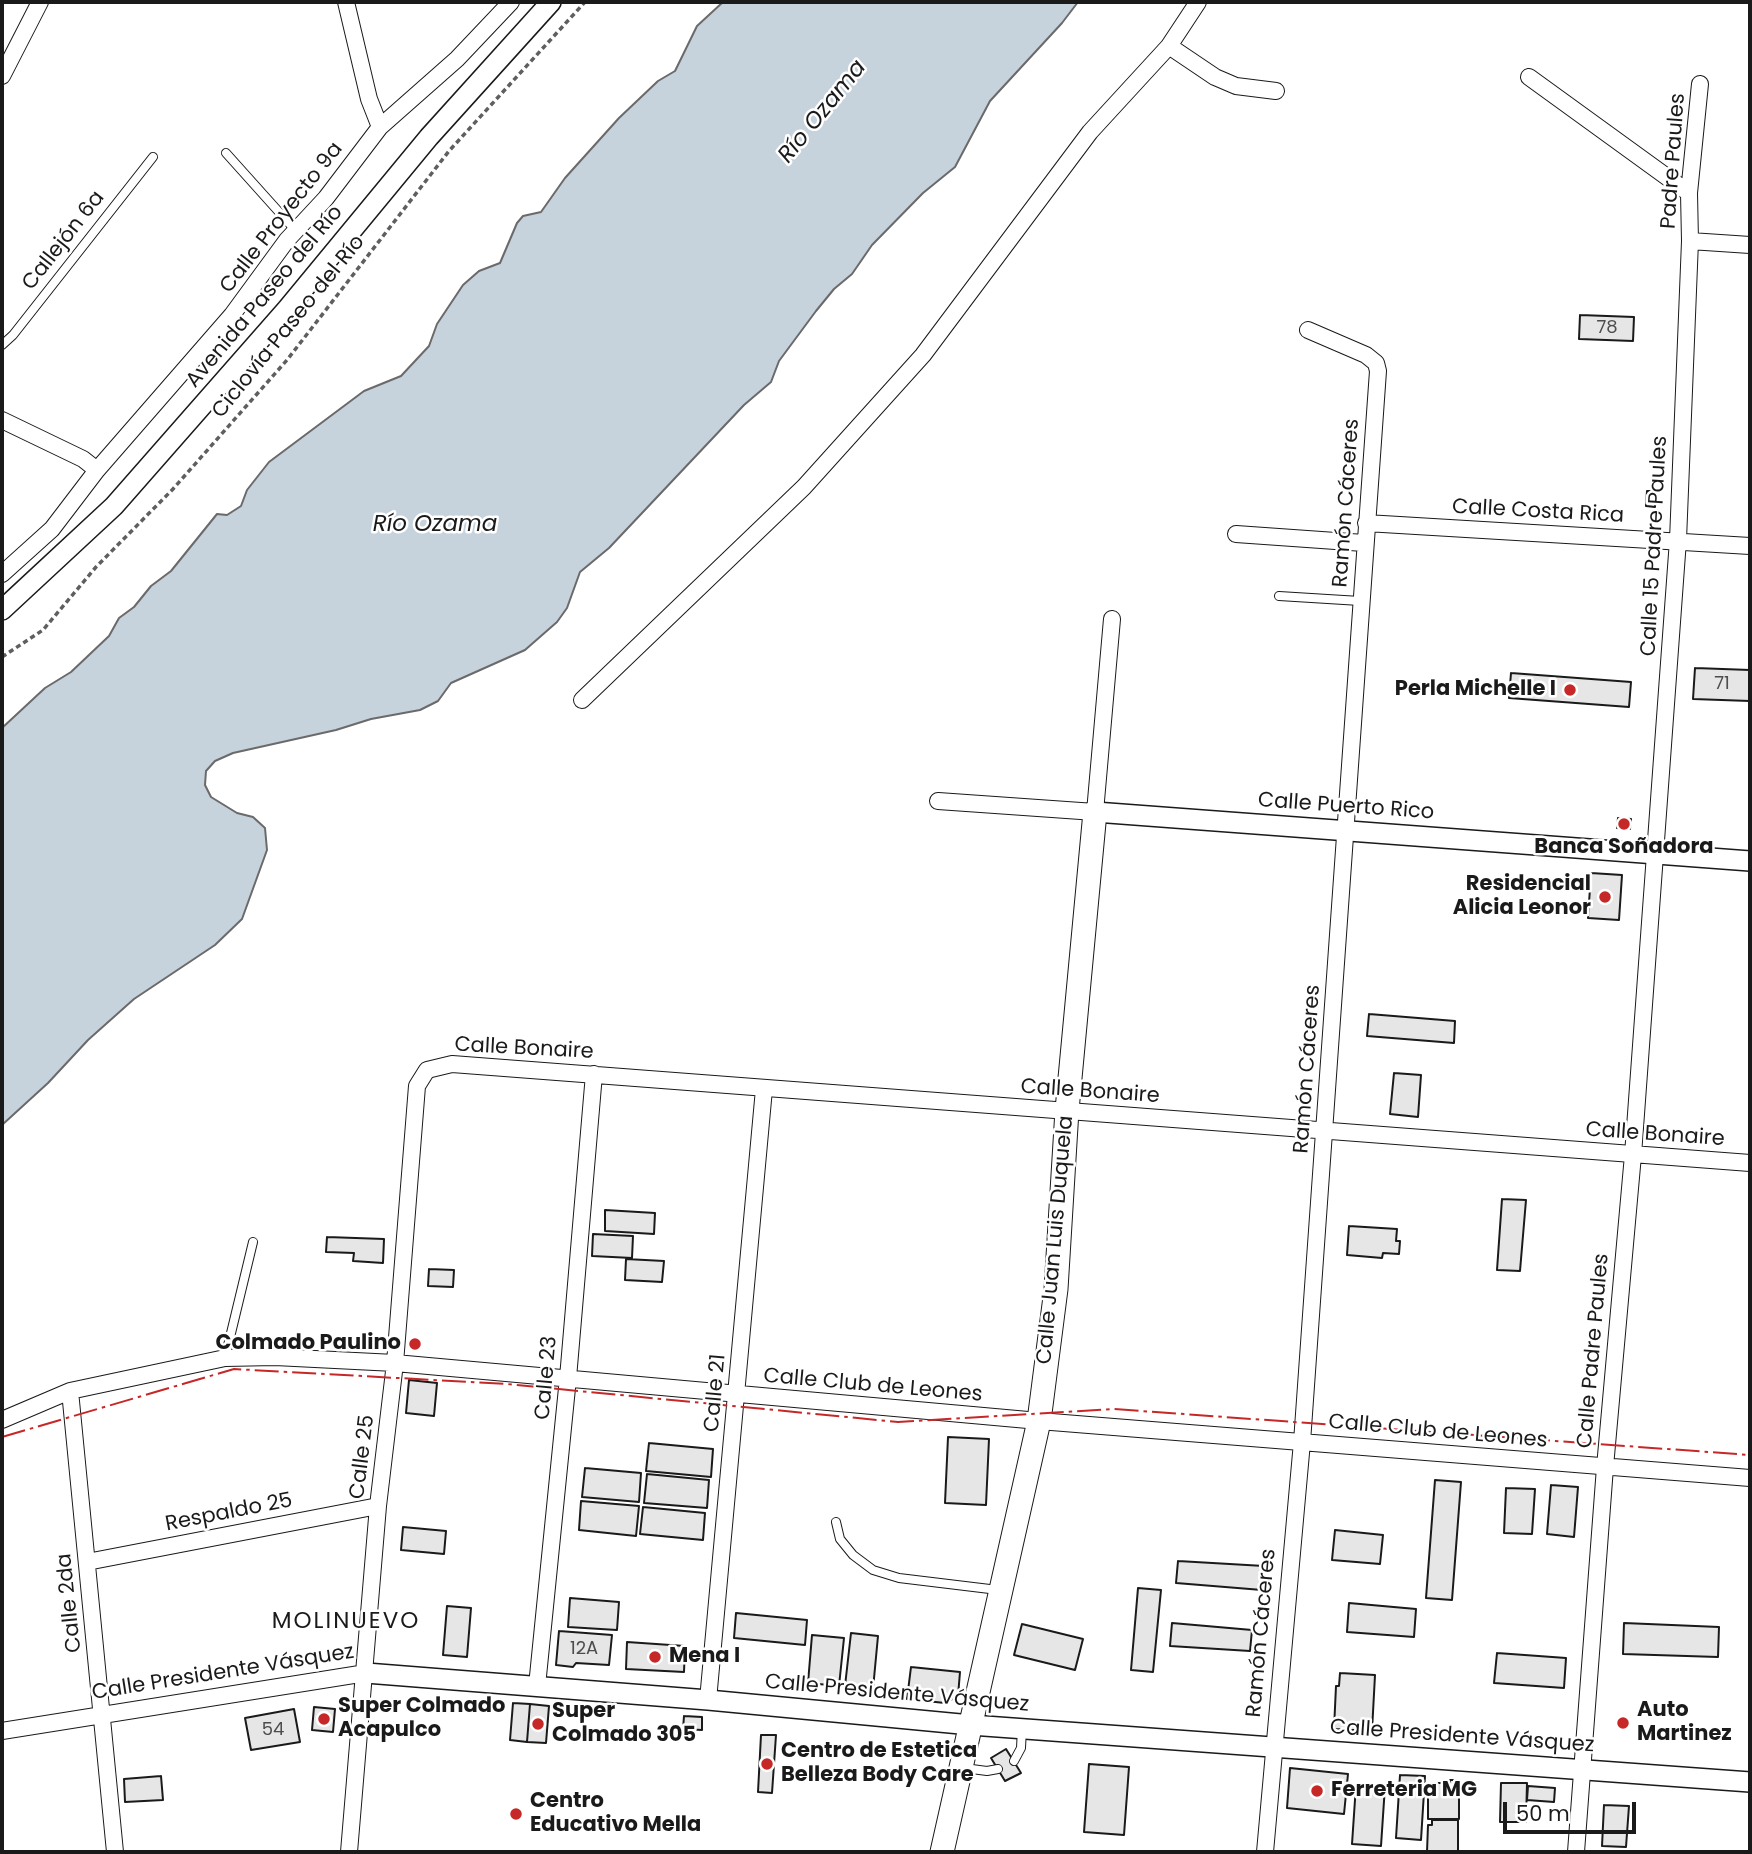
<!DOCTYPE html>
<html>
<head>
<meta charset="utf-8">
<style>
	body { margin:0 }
	#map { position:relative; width:1752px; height:1854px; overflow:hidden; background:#fff; font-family:Poppins,sans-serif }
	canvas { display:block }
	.frame { position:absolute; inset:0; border:4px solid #1a1a1a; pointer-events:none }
	.scale { position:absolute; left:1503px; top:1802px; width:133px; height:32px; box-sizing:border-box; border:4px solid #1a1a1a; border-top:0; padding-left:9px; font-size:21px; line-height:24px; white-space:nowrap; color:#1a1a1a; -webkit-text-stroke:5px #fff; paint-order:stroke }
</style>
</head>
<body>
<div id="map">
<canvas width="1752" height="1854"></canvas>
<div class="frame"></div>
<div class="scale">50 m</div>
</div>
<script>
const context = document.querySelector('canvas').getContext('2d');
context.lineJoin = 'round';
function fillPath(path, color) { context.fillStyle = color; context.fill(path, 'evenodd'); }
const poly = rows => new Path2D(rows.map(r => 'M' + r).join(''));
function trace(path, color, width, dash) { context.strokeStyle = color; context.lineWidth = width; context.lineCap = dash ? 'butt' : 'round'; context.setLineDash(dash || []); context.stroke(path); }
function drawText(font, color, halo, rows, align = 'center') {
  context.font = font + ' Poppins,sans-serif'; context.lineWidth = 5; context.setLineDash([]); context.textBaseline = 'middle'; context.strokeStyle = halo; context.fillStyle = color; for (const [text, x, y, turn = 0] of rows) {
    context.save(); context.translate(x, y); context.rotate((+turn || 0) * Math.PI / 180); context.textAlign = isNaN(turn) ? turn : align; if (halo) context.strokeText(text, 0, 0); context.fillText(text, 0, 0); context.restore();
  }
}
const water = poly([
	[723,2,1078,2,1062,23,990,101,955,167,923,193,872,245,852,274,834,289,816,311,779,361,771,382,744,405,609,548,580,572,567,608,557,622,525,650,451,683,438,701,420,710,371,719,336,730,233,753,215,761,206,771,205,785,211,797,237,813,253,817,265,828,267,850,242,919,215,945,134,999,88,1040,48,1083,2,1125,2,728,45,688,71,672,109,636,119,618,134,607,151,586,171,571,217,514,227,515,241,506,247,490,269,462,364,391,401,376,429,346,437,324,463,285,479,271,500,263,517,223,523,216,541,212,565,178,619,118,658,81,675,71,697,26,723,2]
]);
fillPath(water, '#c6d2dc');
trace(water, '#6a6a6a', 2);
const building = poly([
	[1580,315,1634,317,1633,341,1579,339,1580,315],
	[1647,491,1656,491,1655,507,1646,506,1647,491],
	[1695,668,1750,670,1750,701,1693,699,1695,668],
	[1511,673,1631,682,1629,707,1509,698,1511,673],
	[1618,818,1631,819,1630,829,1617,828,1618,818],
	[1591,873,1622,875,1619,920,1588,918,1591,873],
	[1369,1014,1455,1021,1454,1043,1367,1036,1369,1014],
	[1394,1073,1421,1075,1418,1117,1390,1114,1394,1073],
	[1502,1199,1526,1200,1520,1271,1497,1270,1502,1199],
	[605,1210,655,1213,654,1234,605,1231,605,1210],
	[1349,1226,1397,1229,1396,1241,1400,1241,1399,1254,1383,1253,1382,1258,1347,1255,1349,1226],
	[593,1234,633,1236,632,1258,592,1256,593,1234],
	[327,1237,384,1239,383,1263,353,1261,354,1253,326,1252,327,1237],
	[626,1259,664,1261,662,1282,625,1280,626,1259],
	[429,1269,454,1270,453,1287,428,1286,429,1269],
	[409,1380,437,1383,434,1416,406,1413,409,1380],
	[948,1437,989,1439,986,1505,945,1503,948,1437],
	[649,1443,713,1449,711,1477,646,1471,649,1443],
	[585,1468,641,1473,639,1502,582,1497,585,1468],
	[647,1474,709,1480,707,1508,644,1503,647,1474],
	[1435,1480,1461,1482,1452,1600,1426,1598,1435,1480],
	[1551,1485,1578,1487,1574,1537,1547,1534,1551,1485],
	[1506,1488,1535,1489,1532,1534,1504,1533,1506,1488],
	[581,1501,639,1506,636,1536,579,1530,581,1501],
	[643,1507,705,1513,703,1540,640,1534,643,1507],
	[403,1527,446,1531,444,1554,401,1550,403,1527],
	[1335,1530,1383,1535,1380,1564,1332,1560,1335,1530],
	[1178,1561,1264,1566,1262,1590,1176,1583,1178,1561],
	[1138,1588,1161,1590,1153,1672,1131,1670,1138,1588],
	[570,1598,619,1602,617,1630,568,1627,570,1598],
	[1349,1603,1416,1609,1414,1637,1347,1632,1349,1603],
	[447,1606,471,1608,467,1657,443,1655,447,1606],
	[736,1613,807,1620,805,1645,734,1638,736,1613],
	[1172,1623,1252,1630,1250,1651,1170,1646,1172,1623],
	[1624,1623,1719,1627,1718,1657,1623,1654,1624,1623],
	[1022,1624,1083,1639,1075,1670,1014,1655,1022,1624],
	[559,1631,612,1635,609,1665,576,1663,573,1667,556,1665,559,1631],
	[851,1633,878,1636,873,1689,845,1686,851,1633],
	[812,1635,844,1638,839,1686,808,1683,812,1635],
	[627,1642,685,1646,684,1672,626,1669,627,1642],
	[1497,1653,1566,1658,1564,1688,1494,1683,1497,1653],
	[911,1667,960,1672,958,1696,945,1703,907,1699,911,1667],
	[1340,1673,1375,1675,1372,1731,1334,1729,1336,1686,1339,1686,1340,1673],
	[513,1703,530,1704,527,1742,510,1740,513,1703],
	[530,1704,549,1706,546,1743,527,1742,530,1704],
	[314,1707,335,1709,333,1732,312,1730,314,1707],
	[294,1709,300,1742,251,1750,245,1718,294,1709],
	[684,1716,702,1717,702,1730,683,1729,684,1716],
	[761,1735,776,1735,772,1793,758,1792,761,1735],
	[1006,1749,1021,1773,1005,1781,991,1758,1006,1749],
	[1089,1764,1129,1767,1124,1835,1084,1832,1089,1764],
	[1290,1768,1348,1774,1344,1814,1287,1808,1290,1768],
	[1400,1775,1425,1776,1421,1840,1396,1838,1400,1775],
	[161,1776,163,1800,125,1802,124,1779,161,1776],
	[1450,1780,1459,1780,1459,1819,1428,1819,1428,1783,1443,1783,1443,1787,1450,1787,1450,1780],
	[1501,1783,1527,1783,1526,1822,1500,1822,1501,1783],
	[1356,1785,1385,1786,1381,1846,1352,1844,1356,1785],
	[1528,1786,1555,1788,1554,1802,1527,1800,1528,1786],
	[1604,1805,1629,1806,1626,1847,1602,1846,1604,1805],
	[1432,1820,1458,1820,1458,1852,1427,1852,1428,1825,1432,1825,1432,1820]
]);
fillPath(building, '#e6e6e6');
trace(building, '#1a1a1a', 2);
const service = poly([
	[226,153,296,231],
	[2,345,13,335,153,157],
	[1279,596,1360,601],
	[225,1358,253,1242],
	[836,1522,840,1539,853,1555,873,1570,899,1578,998,1590],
	[1014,1761,1021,1748,1022,1728],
	[964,1768,987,1771,998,1769]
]);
const minor = poly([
	[346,2,369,99,380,127],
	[1169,46,1215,77,1236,86,1276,91],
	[2,76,40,2],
	[1529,77,1689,193],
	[1690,241,1750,245],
	[2,420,83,459,97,470],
	[1366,523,1750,546],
	[1236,534,1364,543],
	[2,574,52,529,97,470,232,315,287,240,326,198,380,127,457,59,511,2],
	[582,700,804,487,923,355,1090,132,1169,46,1198,2],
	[938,801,1095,812,1112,619],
	[70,1391,115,1852],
	[2,1420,70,1391,225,1358,275,1357,395,1363,1039,1421,1750,1478],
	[87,1562,378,1506],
	[537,1686,568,1378,594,1074],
	[708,1700,764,1089],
	[2,1731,366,1673],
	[349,1852,378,1506,395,1363,417,1086,427,1070,452,1064,1750,1163],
	[1265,1852,1302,1442,1378,371,1376,363,1366,355,1308,330],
	[1576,1852,1605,1467,1633,1155,1678,540,1690,241,1689,193,1700,84]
]);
const tertiary = poly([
	[2,610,114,506,287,309,429,137,551,2],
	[1095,812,1750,861],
	[366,1673,708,1700,971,1725,1750,1782]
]);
const secondary = poly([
	[942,1852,1039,1421,1056,1289,1067,1110,1095,812]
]);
trace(service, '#1a1a1a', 10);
trace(minor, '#1a1a1a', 18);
trace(tertiary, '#1a1a1a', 22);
trace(secondary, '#1a1a1a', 25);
trace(poly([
	[2,657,43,630,96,567,173,489,287,360,449,151,585,2]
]), '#5f5f5f', 3.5, [5, 3.5]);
trace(service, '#fff', 8);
trace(minor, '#fff', 16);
trace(tertiary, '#fff', 19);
trace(secondary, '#fff', 23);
trace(poly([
	[2,1437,234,1369,507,1384,898,1422,1114,1409,1750,1455]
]), '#c62828', 2, [24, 5, 3.5, 5]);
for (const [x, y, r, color] of [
	[1570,690,7,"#c62828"],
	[1624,824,7,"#c62828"],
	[1605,897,7,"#c62828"],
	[415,1344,7,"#c62828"],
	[655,1657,7,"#c62828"],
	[324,1719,7,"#c62828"],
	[1623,1723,7,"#c62828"],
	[538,1724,7,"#c62828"],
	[767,1764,7,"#c62828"],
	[1317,1791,7,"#c62828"],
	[516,1814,7,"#c62828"]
]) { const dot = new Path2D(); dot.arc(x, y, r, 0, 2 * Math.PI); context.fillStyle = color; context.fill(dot); trace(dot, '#fff', 2.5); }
drawText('18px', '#4d4d4d', null, [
	["78",1607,328],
	["71",1722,684],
	["12A",584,1649],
	["54",273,1730]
]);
drawText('21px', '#1a1a1a', '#fff', [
	["Padre Paules",1674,161,-86],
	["Calle Proyecto 9a",282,218,-52],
	["Callejón 6a",64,241,-52],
	["Avenida Paseo del Río",265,297,-50],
	["Ciclovía Paseo del Río",289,327,-51],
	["Ramón Cáceres",1347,503,-86],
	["Calle Costa Rica",1538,512,3],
	["Calle 15 Padre Paules",1655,546,-87],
	["Calle Puerto Rico",1346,807,4],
	["Calle Bonaire",524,1049,3],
	["Ramón Cáceres",1308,1069,-86],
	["Calle Bonaire",1090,1092,4],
	["Calle Bonaire",1655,1135,4],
	["Calle Juan Luis Duquela",1056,1240,-85],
	["Calle Padre Paules",1594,1351,-85],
	["Calle 23",547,1378,-85],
	["Calle Club de Leones",873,1386,5],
	["Calle 21",716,1393,-85],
	["Calle Club de Leones",1438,1432,5],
	["Calle 25",363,1457,-83],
	["Respaldo 25",229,1513,-11],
	["Calle 2da",70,1603,-96],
	["Ramón Cáceres",1262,1633,-85],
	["Calle Presidente Vásquez",223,1673,-9],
	["Calle Presidente Vásquez",897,1694,5],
	["Calle Presidente Vásquez",1462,1737,4]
]);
drawText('bold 21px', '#1a1a1a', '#fff', [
	["Perla Michelle I",1556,690,"right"],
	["Banca Soñadora",1624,848,"center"],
	["Residencial",1591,885,"right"],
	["Alicia Leonor",1591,909,"right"],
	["Colmado Paulino",401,1344,"right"],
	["Mena I",669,1657],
	["Super Colmado",338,1707],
	["Acapulco",338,1731],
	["Auto",1637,1711],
	["Martinez",1637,1735],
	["Super",552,1712],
	["Colmado 305",552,1736],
	["Centro de Estetica",781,1752],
	["Belleza Body Care",781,1776],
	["Ferreteria MG",1331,1791],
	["Centro",530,1802],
	["Educativo Mella",530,1826]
], 'left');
drawText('italic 23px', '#1a1a1a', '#fff', [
	["Río Ozama",823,112,-51],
	["Río Ozama",435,525]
]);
context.letterSpacing = '2px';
drawText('23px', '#1a1a1a', '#fff', [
	["MOLINUEVO",346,1622]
]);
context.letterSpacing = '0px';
</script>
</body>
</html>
